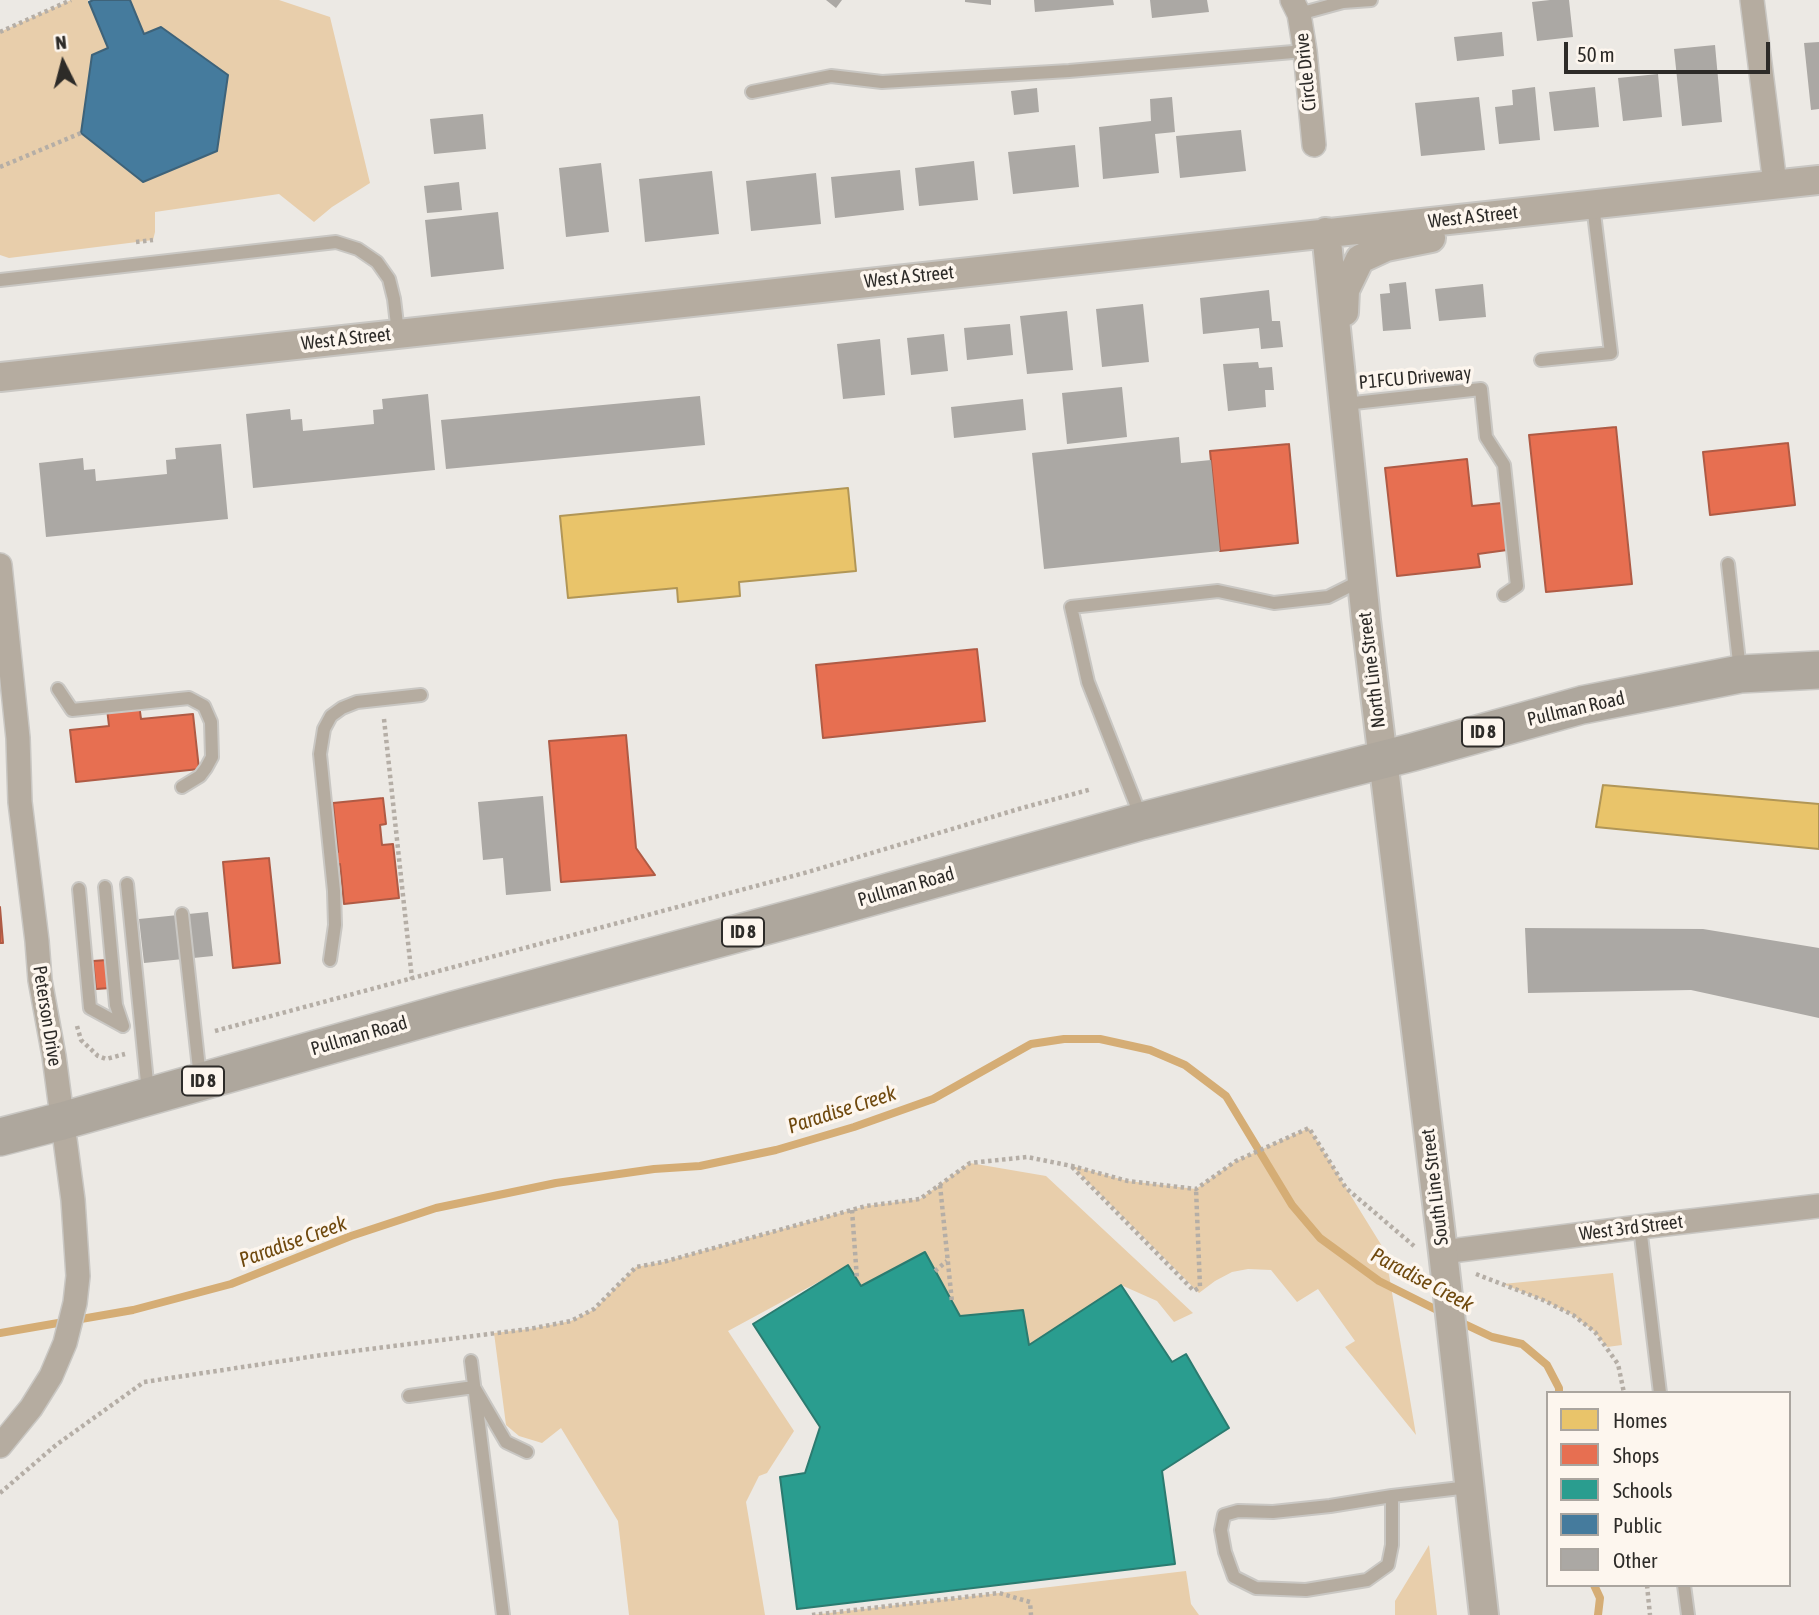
<!DOCTYPE html>
<html>
<head>
<meta charset="utf-8">
<style>
	body { margin:0 }
	#map { position:relative; width:1819px; height:1615px; overflow:hidden; background:#ece9e4; font-family:"Asap Condensed",sans-serif }
	canvas { display:block }
	.legend { position:absolute; left:1546px; top:1391px; width:245px; height:196px; box-sizing:border-box; background:#fdf6ee; border:2px solid #aaa59f; margin:0; padding:9px 12px; list-style:none; font-size:21px; color:#2d2b28 }
	.legend li { display:flex; align-items:center; gap:14px; height:35px }
	.legend b { width:35px; border:2px solid #aaa59f }
	.north { position:absolute; left:28px; top:28px; width:70px; height:70px; -webkit-text-stroke:5px #fdf6ee; paint-order:stroke; rotate:354deg; font-size:19px; font-weight:700; line-height:28px; text-align:center; color:#2d2b28 }
	.north::after { content:''; display:block; margin:auto; width:24px; height:32px; background:#2d2b28; clip-path:polygon(50% 0,100% 100%,50% 72%,0 100%) }
	.scale { position:absolute; left:1564px; top:42px; width:206px; height:32px; box-sizing:border-box; border:4px solid #2d2b28; border-top:0; padding-left:9px; font-size:21px; line-height:24px; white-space:nowrap; color:#2d2b28; -webkit-text-stroke:5px #fdf6ee; paint-order:stroke }
</style>
</head>
<body>
<div id="map">
<canvas width="1819" height="1615"></canvas>
<ul class="legend">
<li><b style="height:19px;background:#e9c46a"></b>Homes</li>
<li><b style="height:19px;background:#e76f51"></b>Shops</li>
<li><b style="height:19px;background:#2a9d8f"></b>Schools</li>
<li><b style="height:19px;background:#457b9d"></b>Public</li>
<li><b style="height:19px;background:#aba8a4"></b>Other</li>
</ul>
<div class="north">N</div>
<div class="scale">50 m</div>
</div>
<script>
const context = document.querySelector('canvas').getContext('2d');
context.lineJoin = 'round';
function fillPath(path, color) { context.fillStyle = color; context.fill(path, 'evenodd'); }
const poly = rows => new Path2D(rows.map(r => 'M' + r).join(''));
function trace(path, color, width, dash) { context.strokeStyle = color; context.lineWidth = width; context.lineCap = dash ? 'butt' : 'round'; context.setLineDash(dash || []); context.stroke(path); }
function drawText(font, color, halo, rows, align = 'center') {
  context.font = font + ' "Asap Condensed",sans-serif'; context.lineWidth = 7; context.setLineDash([]); context.textBaseline = 'middle'; context.strokeStyle = halo; context.fillStyle = color; for (const [text, x, y, turn = 0] of rows) {
    context.save(); context.translate(x, y); context.rotate((+turn || 0) * Math.PI / 180); context.textAlign = isNaN(turn) ? turn : align; if (halo) context.strokeText(text, 0, 0); context.fillText(text, 0, 0); context.restore();
  }
}
fillPath(poly([
	[71,0,88,0,108,48,92,55,82,133,228,75,161,27,144,34,130,0,279,0,330,17,370,183,332,207,314,222,279,194,155,212,155,232,153,240,9,258,0,255,0,32],
	[1309,1128,1385,1251,1416,1435,1345,1347,1355,1341,1318,1289,1297,1302,1271,1270,1248,1269,1232,1272,1215,1281,1199,1293,1072,1166,1128,1181,1196,1189,1236,1161],
	[970,1163,1046,1176,1193,1313,1174,1322,1157,1301,1121,1285,1029,1345,960,1316,924,1252,861,1286,848,1266,728,1331,794,1431,767,1473,759,1476,746,1502,765,1615,629,1615,618,1521,561,1428,542,1443,519,1436,506,1425,494,1333,529,1329,571,1321,595,1309,636,1267,663,1262,866,1206,920,1199],
	[1613,1273,1622,1345,1607,1347,1595,1332,1573,1315,1543,1300,1503,1284],
	[1429,1545,1437,1615,1395,1615,1395,1601],
	[1186,1571,1191,1604,1199,1615,812,1615]
]), '#e8ceab');
const homes = poly([
	[848,488,856,571,739,582,740,596,678,602,677,588,568,598,560,516,848,488],
	[1603,785,1819,804,1819,849,1596,827,1603,785]
]);
fillPath(homes, '#e9c46a');
trace(homes, '#b19656', 2);
const shops = poly([
	[1616,427,1632,584,1546,592,1529,435,1616,427],
	[1788,443,1795,505,1710,515,1703,452,1788,443],
	[1289,444,1298,543,1220,551,1210,451,1289,444],
	[1467,459,1472,506,1502,503,1507,550,1478,554,1480,567,1397,576,1385,468,1467,459],
	[977,649,985,721,823,738,816,665,977,649],
	[138,697,141,719,193,714,199,769,76,782,70,730,109,726,106,700,138,697],
	[626,735,636,848,655,875,561,882,549,741,626,735],
	[383,798,386,824,380,825,382,845,393,844,399,898,344,904,340,864,336,865,335,852,338,852,333,803,383,798],
	[269,858,280,963,233,968,223,862,269,858],
	[0,907,3,943,0,943,0,907],
	[107,960,110,988,96,989,93,961,107,960]
]);
fillPath(shops, '#e76f51');
trace(shops, '#af5b45', 2);
const schools = poly([
	[925,1252,960,1316,1023,1310,1029,1345,1121,1285,1172,1362,1186,1354,1229,1428,1162,1471,1175,1564,797,1609,780,1477,805,1473,820,1427,753,1324,848,1265,861,1286,925,1252]
]);
fillPath(schools, '#2a9d8f');
trace(schools, '#2b7b70', 2);
const public = poly([
	[93,0,130,0,144,34,161,27,228,75,217,151,143,182,81,133,92,55,108,48,89,2,93,0]
]);
fillPath(public, '#457b9d');
trace(public, '#3e637a', 2);
trace(poly([
	[1456,1320,1492,1337,1522,1344,1547,1365,1559,1388,1559,1393],
	[0,1333,133,1310,231,1284,351,1236,436,1208,556,1183,654,1169,700,1166,776,1150,854,1127,933,1099,1031,1044,1064,1039,1100,1039,1150,1050,1185,1065,1226,1096,1292,1205,1320,1238,1379,1281,1445,1314],
	[1594,1585,1600,1598,1598,1615]
]), '#d5ad75', 8);
fillPath(poly([
	[826,0,842,0,836,8],
	[965,0,991,0,991,5,965,2],
	[1034,0,1113,0,1114,5,1035,12],
	[1150,0,1207,0,1209,12,1152,18],
	[1550,0,1569,0,1573,37,1537,41,1532,2],
	[1502,32,1504,56,1457,61,1454,37],
	[1819,42,1819,109,1811,110,1804,43],
	[1715,45,1722,122,1682,126,1674,49],
	[1658,74,1662,117,1623,121,1618,78],
	[1535,87,1540,140,1499,144,1495,107,1513,105,1512,90],
	[1595,87,1599,127,1554,131,1549,92],
	[1037,88,1039,112,1014,115,1011,91],
	[1172,97,1175,132,1155,134,1159,173,1103,179,1099,127,1151,121,1150,99],
	[1479,97,1485,150,1421,156,1415,103],
	[483,114,486,149,434,154,430,119],
	[1241,130,1246,171,1180,178,1176,136],
	[1075,145,1079,187,1013,194,1008,152],
	[974,161,978,200,919,206,915,168],
	[601,163,609,232,566,237,559,168],
	[900,170,904,210,835,218,831,177],
	[712,171,719,234,645,242,639,179],
	[816,173,821,224,751,231,746,181],
	[459,182,462,210,427,213,424,186],
	[498,212,504,269,431,277,425,220],
	[1406,282,1411,329,1383,331,1380,294,1390,293,1389,284],
	[1483,284,1486,317,1439,321,1435,289],
	[1269,290,1272,321,1280,321,1283,347,1261,349,1259,328,1203,334,1200,298],
	[1143,304,1149,362,1102,367,1096,309],
	[1067,311,1073,370,1027,374,1020,316],
	[1010,324,1013,355,967,360,964,328],
	[944,334,948,371,911,375,907,338],
	[880,339,885,395,843,399,837,344],
	[1258,362,1259,368,1272,367,1274,390,1265,390,1266,407,1228,411,1223,364],
	[1122,387,1127,437,1067,444,1062,393],
	[428,394,435,470,253,488,246,414,290,409,291,420,302,419,303,431,374,424,373,410,383,409,382,399],
	[700,396,705,445,446,469,441,420],
	[1023,399,1026,430,954,438,951,407],
	[1179,437,1181,463,1211,460,1220,551,1044,569,1032,453],
	[221,444,228,519,46,537,39,463,83,458,84,470,95,469,96,481,167,474,166,460,176,459,175,448],
	[543,796,551,891,506,895,503,858,483,860,478,802],
	[208,912,213,956,144,963,139,919],
	[1525,928,1703,929,1819,948,1819,1018,1691,990,1528,993]
]), '#aba8a4');
const service = poly([
	[1299,14,1343,2,1371,0],
	[752,92,831,76,882,82,1069,71,1305,51],
	[0,280,336,242,358,249,377,262,389,279,394,299,398,333],
	[1541,360,1611,353,1593,205],
	[1345,404,1481,389,1486,437,1504,465,1517,586,1504,595],
	[1728,564,1740,671],
	[58,689,72,710,189,698,204,706,211,722,212,757,206,768,200,776,182,787],
	[1141,817,1088,682,1071,607,1218,591,1274,603,1328,597,1362,580],
	[127,884,148,1092],
	[105,887,116,1005,123,1026],
	[79,889,90,1008,123,1026],
	[182,914,200,1078],
	[330,960,335,925,334,891,320,754,324,729,331,716,342,708,357,702,421,695],
	[1640,1227,1660,1393],
	[471,1361,503,1615],
	[409,1396,474,1387,506,1442,527,1452],
	[1392,1496,1392,1545,1388,1565,1367,1580,1306,1590,1256,1588,1234,1577,1225,1552,1221,1530,1224,1515,1238,1511,1273,1512,1330,1506,1392,1496,1469,1487],
	[1684,1585,1688,1615]
]);
const minor = poly([
	[1292,0,1299,14,1305,51,1314,145],
	[1752,0,1775,184],
	[0,565,18,738,20,802,37,941,40,980,54,1056,73,1200,78,1276,75,1303,65,1343,51,1376,31,1408,0,1446],
	[1443,1252,1640,1227,1819,1206]
]);
const tertiary = poly([
	[1326,232,1366,620,1443,1252,1484,1615],
	[1344,312,1345,290,1360,259,1386,247,1431,238],
	[0,377,1819,180]
]);
const primary = poly([
	[0,1137,62,1121,454,1010,817,912,1142,821,1413,752,1582,705,1740,674,1819,670]
]);
trace(service, '#c9c7c3', 16);
trace(minor, '#c9c7c3', 26);
trace(tertiary, '#c9c7c3', 32);
trace(primary, '#c9c7c3', 40);
trace(poly([
	[0,32,71,0],
	[0,167,81,133],
	[136,242,153,240],
	[384,719,412,979],
	[77,1026,81,1040,98,1056,106,1059,125,1054],
	[215,1031,808,872,1022,808,1092,789],
	[1072,1167,1194,1291,1200,1287,1196,1189],
	[940,1185,952,1302],
	[852,1210,857,1279],
	[935,1271,947,1261],
	[1476,1274,1543,1300,1573,1315,1595,1332,1618,1364,1624,1393],
	[0,1493,56,1445,144,1382,322,1355,529,1329,571,1321,594,1309,636,1267,663,1262,866,1206,920,1199,970,1163,1027,1157,1072,1166,1128,1181,1196,1189,1236,1161,1309,1128,1346,1188,1414,1246],
	[1647,1585,1650,1615],
	[812,1615,999,1593,1030,1602,1031,1615]
]), '#b5aea6', 4.5, [3.5, 3.5]);
trace(service, '#b5aca0', 12);
trace(minor, '#b5aca0', 23);
trace(tertiary, '#b5aca0', 28);
trace(primary, '#aea79d', 37);
for (const [x, y, w] of [
	[1483,732,42],
	[743,932,42],
	[203,1081,42]
]) { const box = new Path2D(); box.roundRect(x - w / 2, y - 14.5, w, 29, 5); context.fillStyle = '#fdf6ee'; context.fill(box); trace(box, '#2d2b28', 2); }
drawText('bold 18px', '#2d2b28', null, [
	["ID 8",1483,732],
	["ID 8",743,932],
	["ID 8",203,1081]
]);
drawText('19px', '#2d2b28', '#fdf6ee', [
	["Circle Drive",1306,72,-96],
	["West A Street",1473,217,-6],
	["West A Street",909,277,-6],
	["West A Street",346,339,-6],
	["P1FCU Driveway",1415,378,-5],
	["North Line Street",1372,670,-97],
	["Pullman Road",1576,709,-13],
	["Pullman Road",906,887,-16],
	["Peterson Drive",47,1016,81],
	["Pullman Road",359,1036,-16],
	["South Line Street",1435,1187,-97],
	["West 3rd Street",1631,1228,-7]
]);
drawText('italic 21px', '#6f490e', '#fdf6ee', [
	["Paradise Creek",842,1110,-18],
	["Paradise Creek",293,1242,-20],
	["Paradise Creek",1422,1280,28]
]);
</script>
</body>
</html>
